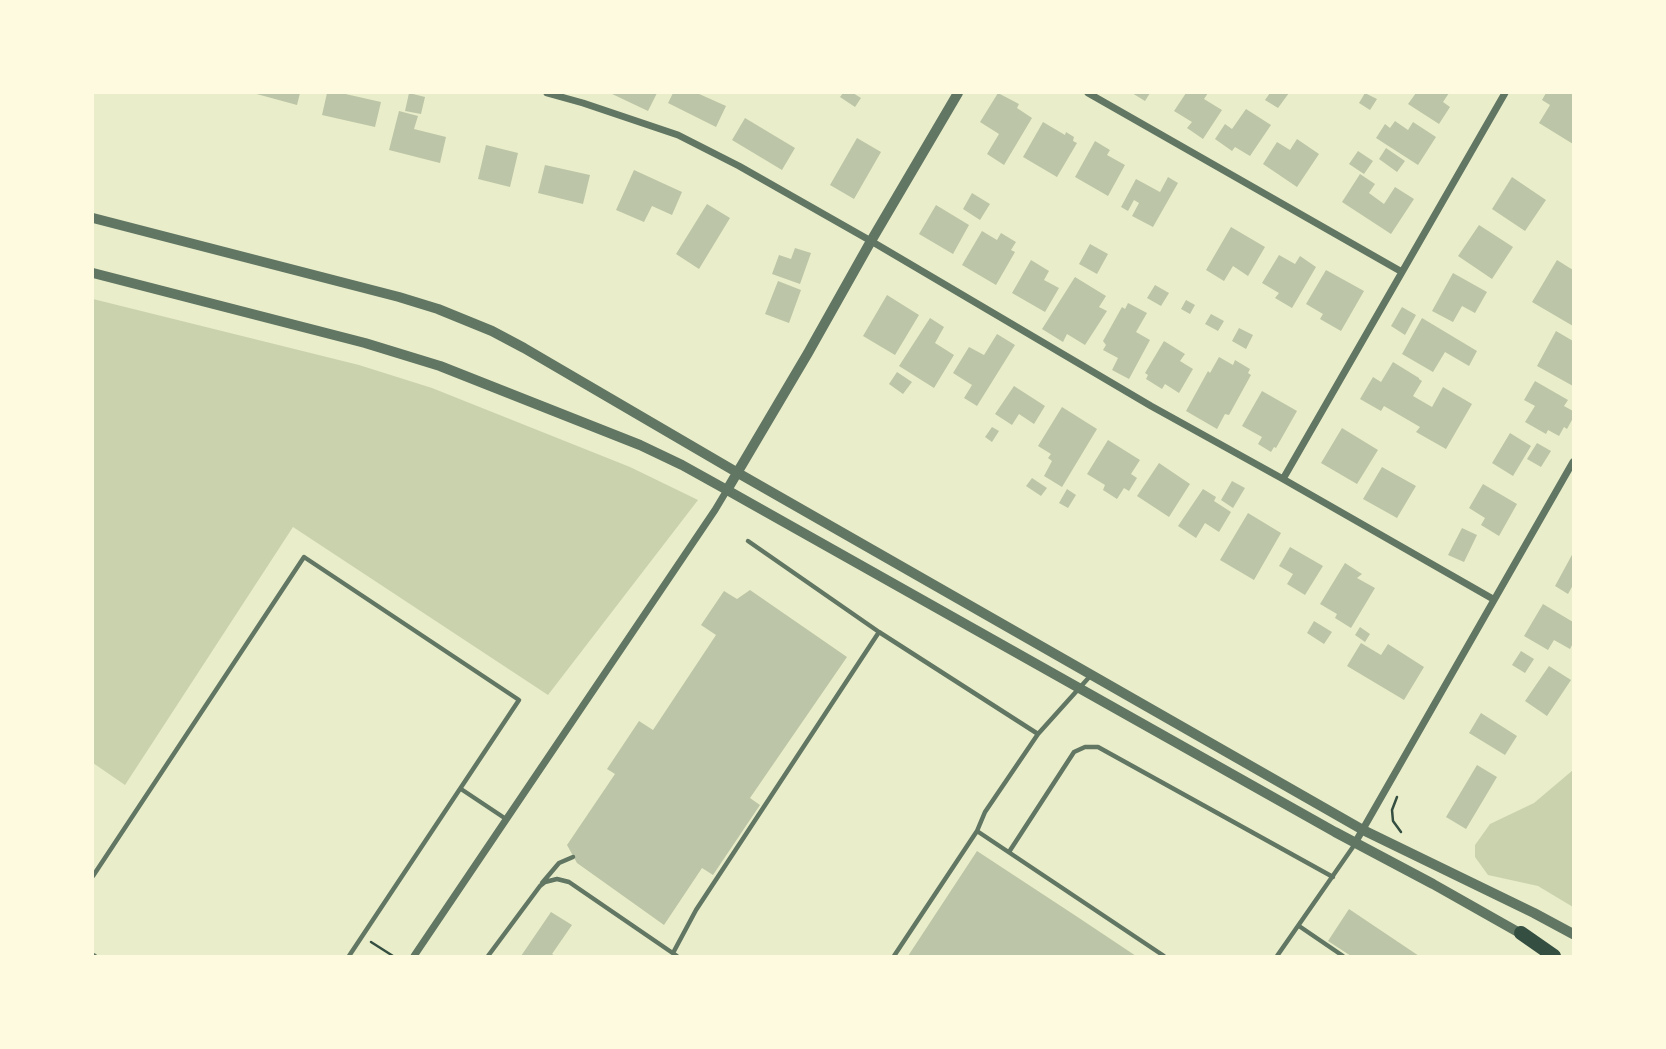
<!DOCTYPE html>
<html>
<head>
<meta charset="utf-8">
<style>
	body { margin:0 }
	#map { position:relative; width:1666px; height:1049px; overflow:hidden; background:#e9edc9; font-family:Mulish,sans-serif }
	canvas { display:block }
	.frame { position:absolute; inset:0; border:94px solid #fefae0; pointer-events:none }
</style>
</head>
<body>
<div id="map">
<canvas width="1666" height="1049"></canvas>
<div class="frame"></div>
</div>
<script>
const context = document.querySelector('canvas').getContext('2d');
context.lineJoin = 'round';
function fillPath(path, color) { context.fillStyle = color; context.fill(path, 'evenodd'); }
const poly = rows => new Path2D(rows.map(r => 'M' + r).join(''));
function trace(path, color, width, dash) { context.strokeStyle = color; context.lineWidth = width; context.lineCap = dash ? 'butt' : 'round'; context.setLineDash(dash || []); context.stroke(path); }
fillPath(poly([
	[93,299,359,365,432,388,630,467,698,500,548,695,293,527,125,785,93,763],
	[1573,770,1573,907,1538,886,1488,875,1475,857,1475,845,1490,824,1534,803]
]), '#cad2ad');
fillPath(poly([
	[253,93,300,93,297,105],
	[327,93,341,93,381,102,375,127,322,115],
	[409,93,425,97,421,114,405,111],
	[610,93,657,93,648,111],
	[673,93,697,93,726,106,716,127,668,103],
	[843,93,853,93,861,98,855,107,840,97],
	[998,93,1019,104,1017,108,1032,118,1004,165,987,154,999,134,980,122],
	[1132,93,1150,93,1145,101],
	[1186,93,1208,93,1204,99,1222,110,1203,139,1187,128,1192,122,1174,111],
	[1270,93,1289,93,1278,108,1265,100],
	[1365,93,1377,99,1370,110,1359,103],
	[1416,93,1449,93,1443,102,1450,107,1439,124,1408,104],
	[1546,93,1573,93,1573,144,1539,123,1550,105,1542,100],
	[1246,109,1271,125,1250,156,1235,147,1232,151,1215,139,1225,124,1232,129],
	[399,111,418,116,414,129,446,137,440,163,389,150],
	[745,118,795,148,782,170,732,140],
	[1395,121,1408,130,1413,122,1436,137,1418,165,1376,138,1385,124,1390,128],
	[1043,122,1065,135,1066,132,1074,137,1073,141,1077,143,1057,177,1023,157],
	[857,138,881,152,854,199,830,185],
	[1297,139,1319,154,1297,187,1263,164,1277,142,1290,150],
	[1095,141,1110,150,1107,155,1125,165,1108,196,1075,177],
	[486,145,518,153,510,187,478,179],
	[1386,148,1405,161,1397,172,1379,159],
	[1358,151,1373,161,1364,174,1349,164],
	[545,165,590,175,583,204,538,193],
	[634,170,682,192,672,215,652,206,644,222,616,210],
	[1360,174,1375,184,1369,193,1384,204,1395,187,1414,199,1391,234,1342,202],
	[1168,177,1178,183,1153,227,1132,216,1139,203,1134,200,1128,211,1121,207,1136,179,1160,192],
	[1512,177,1546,200,1525,231,1492,209],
	[972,193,990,204,980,220,963,209],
	[707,204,730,218,699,269,676,254],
	[936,205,969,225,953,254,919,234],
	[1479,225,1513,247,1492,279,1458,256],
	[1231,227,1265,247,1248,276,1233,266,1224,281,1206,270],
	[982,231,997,240,1001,233,1016,242,1011,250,1015,252,996,285,962,265],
	[1090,244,1108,254,1097,274,1079,264],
	[795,248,811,253,800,284,772,274,779,255,791,259],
	[1279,255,1295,264,1300,256,1316,267,1292,308,1275,298,1279,293,1262,283],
	[1031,260,1049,271,1044,280,1059,288,1045,312,1012,293],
	[1557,260,1573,270,1573,326,1532,302],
	[1326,270,1364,291,1341,331,1320,319,1323,314,1306,304],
	[1453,273,1487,292,1475,313,1462,306,1453,322,1432,311],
	[1075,277,1106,296,1099,307,1107,311,1085,345,1067,334,1063,342,1042,329],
	[778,281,801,290,789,323,765,314],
	[1155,285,1169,293,1161,306,1147,298],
	[887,295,919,315,895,355,863,336],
	[1186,300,1195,305,1190,314,1181,309],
	[1128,303,1147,313,1136,332,1150,340,1129,379,1112,370,1118,358,1103,350,1106,345,1103,341,1122,307,1125,309],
	[1402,307,1416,315,1405,335,1391,326],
	[1211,314,1224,321,1218,331,1205,324],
	[930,318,944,327,935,343,954,355,934,388,899,366],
	[1422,318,1477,351,1469,366,1445,352,1433,372,1402,354],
	[1239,328,1253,335,1246,349,1232,341],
	[1556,331,1573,341,1573,386,1537,366],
	[997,334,1015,345,977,406,964,398,972,385,953,373,969,347,984,355],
	[1164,341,1185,354,1180,361,1193,369,1179,393,1165,384,1162,389,1146,379,1148,375,1145,373],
	[1219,357,1233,365,1235,360,1250,369,1248,373,1251,375,1229,415,1225,414,1217,429,1186,411,1208,371,1210,373],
	[1393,362,1419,378,1419,379,1422,381,1413,396,1432,407,1443,387,1472,404,1446,449,1416,432,1420,427,1384,406,1381,411,1360,399,1373,377,1381,382],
	[897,372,912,382,903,394,889,384],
	[1535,381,1568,400,1564,406,1573,411,1573,418,1567,429,1564,427,1559,436,1548,430,1546,434,1525,422,1535,406,1524,400],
	[1014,386,1045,406,1034,424,1019,414,1012,425,995,414],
	[1262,391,1297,411,1276,448,1274,447,1271,452,1258,444,1262,437,1242,426],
	[1062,407,1097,429,1062,487,1044,476,1052,461,1048,458,1051,454,1038,446],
	[992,427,999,431,992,442,985,437],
	[1342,428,1378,450,1357,484,1321,463],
	[1510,433,1531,446,1513,476,1492,463],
	[1108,440,1140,460,1131,474,1137,478,1129,491,1124,488,1117,499,1103,490,1105,485,1087,474],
	[1537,443,1551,451,1541,467,1527,459],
	[1159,463,1190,484,1169,517,1137,496],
	[1382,467,1416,486,1397,518,1363,499],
	[1032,478,1047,488,1041,496,1026,486],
	[1232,481,1245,488,1233,508,1221,500],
	[1483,484,1517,504,1499,536,1481,525,1485,518,1469,508],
	[1067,489,1076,495,1068,508,1059,503],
	[1203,489,1216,497,1214,501,1231,512,1219,532,1205,523,1196,538,1178,526],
	[1248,513,1281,533,1254,580,1220,560],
	[1462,528,1477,535,1464,562,1448,555],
	[1290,547,1323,566,1305,595,1287,584,1293,574,1279,566],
	[1573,553,1573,585,1568,594,1555,586],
	[1345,563,1362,574,1357,578,1375,588,1351,628,1335,618,1337,614,1320,604],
	[750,590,847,657,750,798,760,805,713,875,702,868,664,925,577,863,567,845,615,774,607,769,639,721,653,730,716,635,701,625,724,591,737,599],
	[1543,604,1573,622,1573,643,1570,649,1554,640,1548,650,1524,636],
	[1314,621,1332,632,1324,644,1307,633],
	[1360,627,1370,634,1365,642,1355,635],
	[1361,643,1381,655,1388,644,1424,667,1404,700,1347,666],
	[1521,651,1534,659,1525,673,1512,665],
	[1549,666,1571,680,1547,716,1525,701],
	[1481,713,1517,736,1505,755,1469,733],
	[1477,765,1497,777,1466,829,1446,817],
	[977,851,1076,916,1136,956,908,956],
	[1349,909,1419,956,1351,956,1328,941],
	[551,912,572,925,552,954,555,956,521,956]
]), '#bcc5a7');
trace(poly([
	[1397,797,1392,810,1393,821,1401,832],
	[371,942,393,956]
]), '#344e41', 2.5);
trace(poly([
	[879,632,1038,734],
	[461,789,506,819],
	[977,831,985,812,1038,734,1092,674],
	[1009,852,1074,752,1085,747,1098,747,1333,877],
	[93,876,304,557,519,700,349,956],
	[542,883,559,863,573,857],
	[1299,926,1343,956],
	[673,953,696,910,879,632,748,541],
	[93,955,95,956],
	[488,956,540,886,545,882,557,879,569,882,677,956],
	[894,956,977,831,1164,956],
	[1277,956,1355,844]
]), '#617663', 4.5);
trace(poly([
	[547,93,583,103,678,135,739,166,871,241,1151,406,1283,479,1493,599],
	[1088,93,1402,272],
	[1283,479,1505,93],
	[1355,843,1573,462],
	[414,956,715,510,727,490]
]), '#617663', 7);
trace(poly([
	[93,218,399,297,438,309,492,331,524,348,738,473,1363,830,1534,913,1573,934],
	[93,273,365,343,440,366,640,445,682,465,727,490,1335,832,1433,884,1525,936],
	[727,490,808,353,871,241,958,93]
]), '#617663', 10);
trace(poly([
	[1521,933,1554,956]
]), '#344e41', 14);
</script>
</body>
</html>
